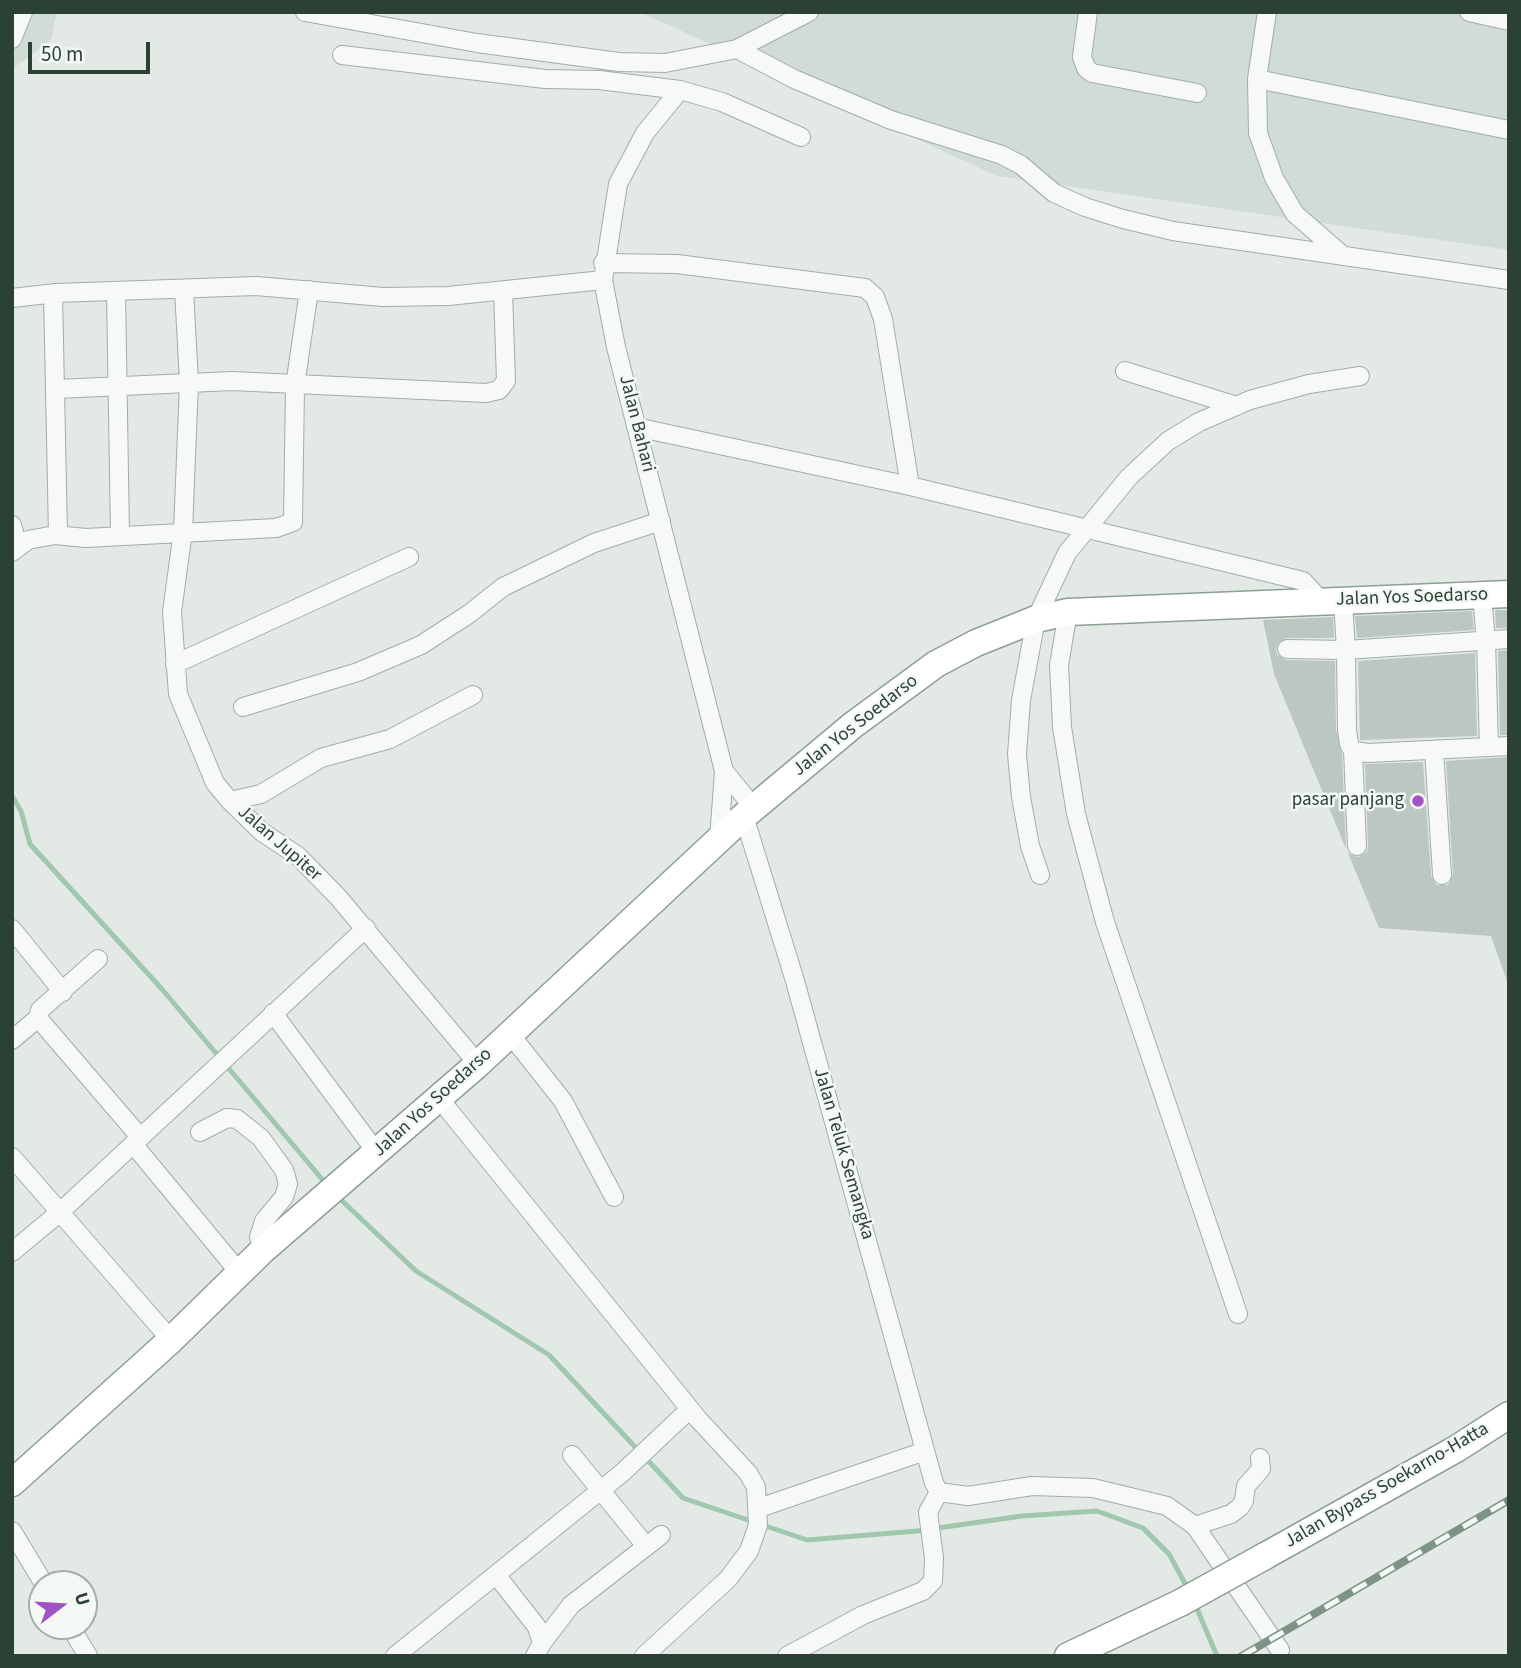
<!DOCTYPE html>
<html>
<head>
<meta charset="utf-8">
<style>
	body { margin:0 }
	#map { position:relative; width:1521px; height:1668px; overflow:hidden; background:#e3eae6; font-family:"Source Sans 3",sans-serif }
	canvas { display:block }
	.frame { position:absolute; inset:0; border:14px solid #2c4136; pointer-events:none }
	.north { position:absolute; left:28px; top:1570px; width:70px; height:70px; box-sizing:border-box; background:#f3f8f5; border:2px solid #a3afa9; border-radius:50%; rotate:73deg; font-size:19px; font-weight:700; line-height:28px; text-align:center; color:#2c4136 }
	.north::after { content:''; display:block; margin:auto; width:24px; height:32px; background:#a053c5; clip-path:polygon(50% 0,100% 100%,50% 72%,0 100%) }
	.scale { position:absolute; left:28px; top:42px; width:122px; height:32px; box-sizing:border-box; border:4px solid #2c4136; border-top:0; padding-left:9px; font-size:21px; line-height:24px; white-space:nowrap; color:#2c4136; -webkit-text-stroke:5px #f3f8f5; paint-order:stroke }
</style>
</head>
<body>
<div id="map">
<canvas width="1521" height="1668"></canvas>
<div class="frame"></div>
<div class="north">U</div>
<div class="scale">50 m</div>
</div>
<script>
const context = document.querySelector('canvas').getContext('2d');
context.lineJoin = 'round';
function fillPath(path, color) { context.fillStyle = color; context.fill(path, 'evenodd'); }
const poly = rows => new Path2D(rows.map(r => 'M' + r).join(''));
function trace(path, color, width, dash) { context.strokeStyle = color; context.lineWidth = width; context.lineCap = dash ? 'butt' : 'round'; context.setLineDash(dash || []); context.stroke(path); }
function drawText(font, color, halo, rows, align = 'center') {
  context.font = font + ' "Source Sans 3",sans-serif'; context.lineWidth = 5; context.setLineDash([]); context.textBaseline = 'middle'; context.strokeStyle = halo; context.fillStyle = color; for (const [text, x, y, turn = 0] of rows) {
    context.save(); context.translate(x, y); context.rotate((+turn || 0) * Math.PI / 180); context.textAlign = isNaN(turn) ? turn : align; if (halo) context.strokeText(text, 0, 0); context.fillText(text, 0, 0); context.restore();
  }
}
fillPath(poly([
	[12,12,57,12,51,40,12,69],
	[640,12,1509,12,1509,250,997,176]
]), '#d1dcd6');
trace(poly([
	[12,796,21,811,30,844,161,988,327,1185],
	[336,1195,416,1271,549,1355,683,1498,807,1540,917,1531,1022,1516,1097,1511,1143,1528,1169,1554,1188,1589],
	[1195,1604,1217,1656]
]), '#a1c7ae', 5);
fillPath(poly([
	[1495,610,1509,610,1509,628,1496,628],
	[1472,611,1474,630,1357,638,1355,616],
	[1333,617,1334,638,1287,638,1278,643,1276,649,1277,655,1286,660,1335,661,1336,730,1342,754,1346,849,1274,674,1263,620],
	[1509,650,1509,735,1500,735,1498,651],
	[1475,653,1477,736,1360,740,1358,661],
	[1509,757,1509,980,1507,981,1491,936,1379,928,1348,853,1358,857,1367,852,1368,846,1365,764,1423,762,1431,876,1436,885,1448,885,1453,874,1446,761]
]), '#bbc7c0');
const minor = poly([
	[305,12,477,43,619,62,665,63,737,49,809,12],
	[1088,12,1082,57,1086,68,1092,73,1197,93],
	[1267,12,1257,79,1258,133,1274,178,1295,214,1340,253],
	[1469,12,1509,21],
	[12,39,23,12],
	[737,49,794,79,891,120,1002,155,1021,165,1054,193,1085,207,1123,219,1173,231,1509,280],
	[342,55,545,79,599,80,680,90,722,102,801,137],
	[1257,79,1509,130],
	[680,90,645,133,618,184,603,280,616,347,724,771,719,839],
	[603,263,677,264,865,288,875,297,883,319,910,486],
	[184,289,189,383,183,531,172,612,178,694,215,783,230,801,262,832,298,856,338,897,478,1064],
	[116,292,120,535],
	[53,293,58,535],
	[12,298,56,293,256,286,383,297,448,296,603,280],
	[1125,371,1237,406],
	[57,389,232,381,486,393,499,390,506,381,503,291],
	[636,427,910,486,1303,581,1314,593,1313,601],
	[12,525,18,546],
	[12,552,28,540,55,535,86,538,276,528,293,522,295,386,309,290],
	[1482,596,1486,641,1489,747],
	[1343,601,1346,650,1509,639],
	[1068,612,1059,665,1062,727,1076,814,1105,922,1238,1314],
	[1287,649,1346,650,1347,730,1349,744,1353,751,1368,753,1509,746],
	[175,664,409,557],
	[243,707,358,672,421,645,469,614,503,587,594,543,661,521],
	[1434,750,1442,875],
	[1353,751,1357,846],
	[724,771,754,808],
	[230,801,261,794,321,758,390,739,473,695],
	[744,816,795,981,934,1483,939,1492],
	[1040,875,1030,846,1021,797,1017,754,1021,700,1036,619,1067,553,1129,477,1168,441,1199,422,1250,400,1309,384,1360,376],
	[12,929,63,992],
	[98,959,40,1010,38,1018,140,1137],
	[273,1013,377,1153],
	[510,1034,563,1101,614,1197],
	[12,1040,38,1018],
	[438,1097,698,1419,748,1473,756,1487,758,1525,749,1551,728,1579,644,1656],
	[200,1132,227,1118,237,1119,261,1138,284,1170,288,1184,284,1197,264,1221,259,1237,263,1250],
	[133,1144,239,1272],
	[12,1157,171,1340],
	[12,1252,59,1213,366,928],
	[572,1455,646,1546],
	[939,1492,968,1496,1032,1486,1093,1488,1167,1506,1195,1526,1231,1514,1240,1507,1244,1501,1246,1486,1261,1469,1260,1458],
	[759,1508,925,1451],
	[1195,1526,1280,1650],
	[12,1531,44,1584],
	[497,1576,537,1627,542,1643,535,1656],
	[70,1626,88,1656],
	[542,1643,571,1605,661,1535],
	[395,1656,622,1473,690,1409],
	[787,1656,863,1615,923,1591,933,1581,934,1558,928,1512,939,1492]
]);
const highway = poly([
	[12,1483,171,1340,263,1250,478,1064,744,816,853,725,936,664,976,643,1036,619,1068,612,1509,594],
	[1265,1556,1456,1449,1509,1415],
	[1068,1656,1180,1603]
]);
trace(minor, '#a1ada7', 20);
trace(highway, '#8ca094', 29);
trace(minor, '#f6f9f7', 18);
trace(highway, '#fff', 26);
const rail = poly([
	[1242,1656,1509,1500]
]);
trace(rail, '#7e9387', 8);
trace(rail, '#f3f8f5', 5, [16]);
const highwayBridge = poly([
	[1180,1603,1265,1556]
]);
trace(highwayBridge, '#8ca094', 29, []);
trace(highwayBridge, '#fff', 26);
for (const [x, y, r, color] of [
	[1418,801,7,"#a053c5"]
]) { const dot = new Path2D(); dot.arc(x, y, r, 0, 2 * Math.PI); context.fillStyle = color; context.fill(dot); trace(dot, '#f3f8f5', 2.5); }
drawText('19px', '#2c4136', '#f3f8f5', [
	["Jalan Bahari",636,424,76],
	["Jalan Yos Soedarso",1412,598,-2],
	["Jalan Yos Soedarso",856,726,-38],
	["Jalan Jupiter",279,844,41],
	["Jalan Yos Soedarso",433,1103,-42],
	["Jalan Teluk Semangka",843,1154,74],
	["Jalan Bypass Soekarno-Hatta",1387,1486,-30]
]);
drawText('19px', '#2c4136', '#f3f8f5', [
	["pasar panjang",1404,801]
], 'right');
</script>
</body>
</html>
